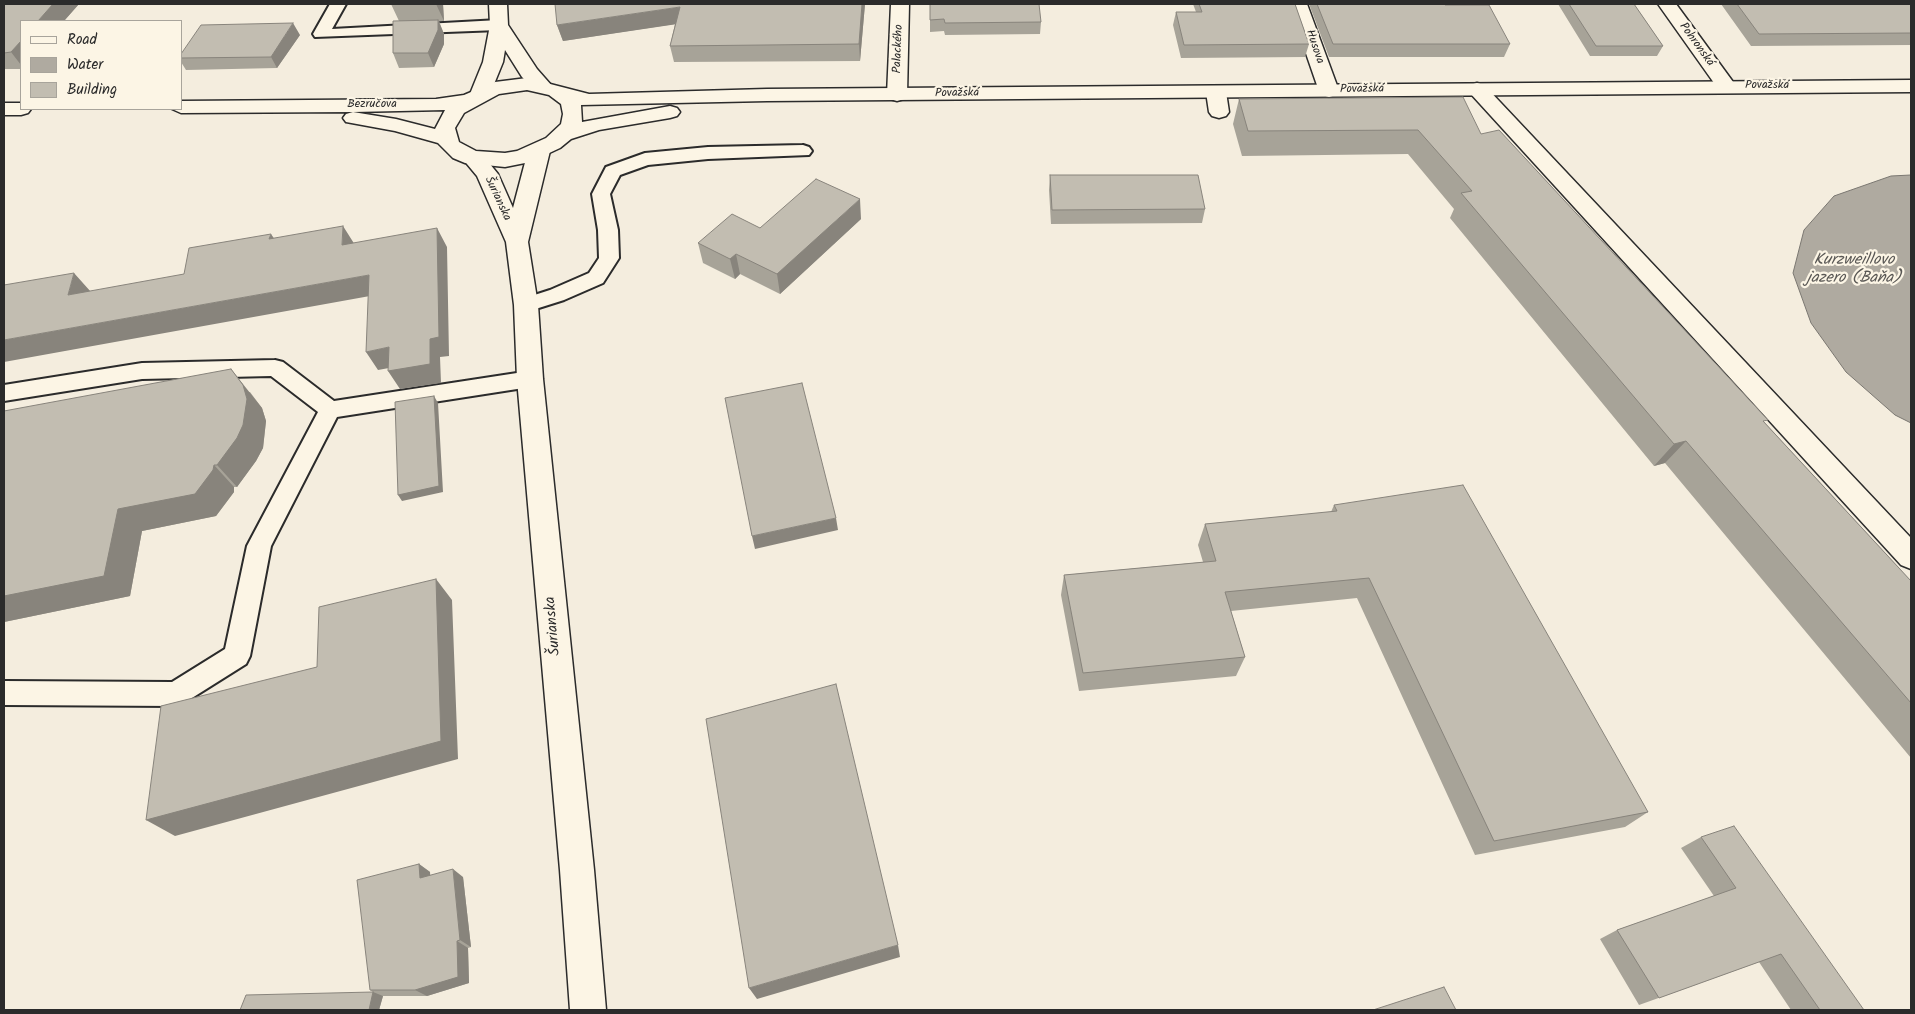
<!DOCTYPE html>
<html>
<head>
<meta charset="utf-8">
<style>
	body { margin:0 }
	#map { position:relative; width:1915px; height:1014px; overflow:hidden; background:#f4edde; font-family:Kalam,sans-serif }
	canvas { display:block }
	.frame { position:absolute; inset:0; border:5px solid #2b2b2b; pointer-events:none }
	.legend { position:absolute; left:20px; top:20px; width:162px; height:90px; box-sizing:border-box; background:#fcf5e5; border:1px solid #a8a49b; margin:0; padding:6px 9px; list-style:none; font-size:15px; color:#2b2b2b }
	.legend li { display:flex; align-items:center; gap:10px; height:25px }
	.legend b { width:25px; border:1px solid #a8a49b }
</style>
</head>
<body>
<div id="map">
<canvas width="1915" height="1014"></canvas>
<div class="frame"></div>
<ul class="legend">
<li><b style="height:6px;background:#fcf5e5"></b>Road</li>
<li><b style="height:14px;background:#afaaa0"></b>Water</li>
<li><b style="height:14px;background:#c2bdb1"></b>Building</li>
</ul>
</div>
<script>
const context = document.querySelector('canvas').getContext('2d');
context.lineJoin = 'round';
function fillPath(path, color) { context.fillStyle = color; context.fill(path, 'evenodd'); }
const poly = rows => new Path2D(rows.map(r => 'M' + r).join(''));
function trace(path, color, width, dash) { context.strokeStyle = color; context.lineWidth = width; context.lineCap = dash ? 'butt' : 'round'; context.setLineDash(dash || []); context.stroke(path); }
function drawText(font, color, halo, rows, align = 'center') {
  context.font = font + ' Kalam,sans-serif'; context.lineWidth = 4.5; context.setLineDash([]); context.textBaseline = 'middle'; context.strokeStyle = halo; context.fillStyle = color; for (const [text, x, y, turn = 0] of rows) {
    context.save(); context.translate(x, y); context.rotate((+turn || 0) * Math.PI / 180); context.textAlign = isNaN(turn) ? turn : align; if (halo) context.strokeText(text, 0, 0); context.fillText(text, 0, 0); context.restore();
  }
}
const water = poly([
	[1911,175,1911,423,1895,415,1846,372,1811,323,1793,273,1804,230,1834,196,1891,176,1911,175]
]);
fillPath(water, '#afaaa0');
trace(water, '#7a7771', 1);
const lane = poly([
	[330,4,346,4,332,29,499,20,507,25,499,30,315,37,313,34,330,4],
	[803,145,809,147,812,151,809,155,708,159,648,165,620,175,610,194,618,230,619,258,603,283,564,300,526,312,519,310,516,305,519,300,550,290,589,273,599,258,598,230,592,194,606,167,645,153,708,147,803,145],
	[275,360,283,362,334,401,530,371,538,373,541,379,538,385,530,387,337,417,271,546,250,656,246,664,184,703,175,706,4,705,4,681,172,682,225,649,247,546,318,412,271,376,142,379,4,401,4,385,142,363,275,360]
]);
const street = poly([
	[891,4,909,4,907,95,904,99,897,101,890,99,887,95,891,4],
	[1289,4,1307,4,1339,91,1336,95,1329,97,1322,95,1319,91,1289,4],
	[1658,4,1676,4,1736,86,1733,90,1726,92,1719,90,1658,4],
	[1477,83,1484,85,1911,538,1911,569,1901,565,1470,93,1467,89,1470,85,1477,83],
	[1216,86,1223,88,1226,92,1229,112,1226,116,1219,118,1212,116,1209,112,1206,92,1209,88,1216,86]
]);
const secondary = poly([
	[489,4,507,4,508,25,537,69,552,86,549,90,542,92,535,90,522,77,505,50,503,62,490,94,487,98,480,100,473,98,470,94,483,62,490,25,489,4],
	[539,144,546,146,550,151,528,242,538,305,543,379,594,870,606,1010,570,1010,560,870,517,379,514,305,506,242,477,176,462,158,465,153,473,151,481,153,498,174,513,208,528,151,532,146,539,144]
]);
const primary = poly([
	[527,78,589,94,767,89,1911,80,1911,92,767,101,581,105,582,122,670,106,677,108,680,112,677,116,670,118,599,130,571,139,560,148,530,162,505,167,465,163,453,158,438,143,395,131,346,122,343,118,346,114,353,112,181,113,172,109,181,109,181,101,436,99,464,95,495,82,527,78],
	[527,90,549,95,561,104,563,114,561,124,546,138,517,151,505,153,476,151,459,142,455,128,464,113,499,94,527,90],
	[445,110,435,129,396,119,353,112,445,110],
	[4,103,21,103,21,109,31,109,28,113,21,115,4,115,4,103]
]);
trace(lane, '#2b2b2b', 4);
trace(street, '#2b2b2b', 3);
trace(secondary, '#2b2b2b', 3);
trace(primary, '#2b2b2b', 3);
fillPath(lane, '#fcf5e5');
fillPath(street, '#fcf5e5');
fillPath(secondary, '#fcf5e5');
fillPath(primary, '#fcf5e5');
fillPath(poly([
	[4,4,79,4,64,21,21,21,21,69,4,69],
	[391,4,443,4,444,21,439,21,444,34,444,44,434,67,399,68,393,53,399,21],
	[865,4,860,61,674,62,670,46,675,24,563,41,557,25],
	[930,4,1041,22,1040,34,945,35,944,31,930,32],
	[1193,4,1295,4,1309,44,1305,57,1181,58,1173,25,1176,12,1196,12],
	[1309,4,1445,4,1445,5,1510,44,1504,57,1329,57],
	[1558,4,1634,4,1663,46,1657,56,1590,56],
	[1721,4,1911,4,1911,45,1751,46],
	[300,35,277,68,186,70,181,62,181,54],
	[1239,99,1481,134,1765,423,1911,581,1911,758,1665,463,1654,466,1450,218,1454,209,1408,154,1242,156,1233,124],
	[1050,175,1205,209,1202,223,1051,224,1049,190],
	[861,219,780,294,740,274,735,279,703,263,698,243,760,228],
	[250,392,262,408,266,421,263,448,256,461,237,487,234,487,234,492,216,516,142,531,130,596,4,622,4,411],
	[1334,505,1648,812,1625,827,1475,855,1357,598,1231,611,1245,657,1236,676,1079,691,1061,595,1064,575,1203,562,1198,545,1205,524,1331,512],
	[1701,837,1864,1010,1791,1010,1759,962,1639,1005,1600,939,1617,930,1714,896,1681,848],
	[419,864,430,872,430,875,463,877,471,947,468,948,469,983,427,996,383,996,379,1010,240,1010,373,992,370,990]
]), '#a7a398');
fillPath(poly([
	[53,4,79,4,64,21,38,21],
	[436,4,443,4,444,21],
	[862,4,865,4,860,61,859,44],
	[680,7,684,23,563,41,557,25],
	[438,20,444,34,444,44,434,67,428,53],
	[293,23,300,35,277,68,271,57],
	[21,41,21,65,11,52],
	[860,199,861,219,780,294,777,274],
	[343,226,355,245,342,245],
	[437,228,447,247,449,356,440,357,441,383,400,389,388,371,430,339],
	[271,234,284,253,269,239],
	[736,254,740,274,735,279,730,259],
	[74,273,91,292,68,295],
	[369,275,381,294,4,362,4,340],
	[389,347,400,366,378,370,366,352],
	[231,369,262,408,266,421,263,448,256,461,237,487,217,465],
	[434,396,438,403,443,492,402,501,398,495],
	[1686,441,1665,463,1654,466,1674,444],
	[214,465,234,487,234,492,216,516,142,531,130,596,4,622,4,596,118,509],
	[836,518,838,530,755,549,752,536],
	[436,579,452,600,458,759,175,836,146,820],
	[419,864,430,872,431,886,420,878],
	[453,869,463,877,471,947,460,940],
	[457,941,468,948,469,983,427,996,415,990],
	[898,945,900,957,757,999,749,988],
	[373,992,383,996,379,1010,369,1010]
]), '#88847c');
const building = poly([
	[4,4,53,4,38,21,21,21,21,41,11,52,4,53,4,4],
	[555,4,862,4,859,44,670,46,680,7,557,25,555,4],
	[930,4,1039,4,1041,22,945,23,944,19,930,20,930,4],
	[1199,4,1295,4,1309,44,1184,45,1176,12,1202,12,1199,4],
	[1317,4,1445,4,1445,5,1489,5,1510,44,1333,44,1317,4],
	[1569,4,1634,4,1663,46,1596,46,1569,4],
	[1737,4,1911,4,1911,33,1759,34,1737,4],
	[438,20,438,30,428,53,393,53,393,21,438,20],
	[293,23,271,57,181,58,181,54,201,25,293,23],
	[1463,97,1481,134,1499,130,1768,420,1763,421,1911,581,1911,703,1686,441,1674,444,1461,193,1472,191,1418,130,1248,131,1239,99,1463,97],
	[1050,175,1198,175,1205,209,1052,210,1050,175],
	[816,179,860,199,777,274,736,254,730,259,698,243,732,214,760,228,816,179],
	[343,226,342,245,437,228,439,337,430,339,430,364,388,371,389,347,366,352,369,275,4,340,4,285,74,273,68,295,184,274,189,248,271,234,269,239,343,226],
	[231,369,243,385,247,399,243,425,237,438,217,465,214,465,213,470,195,494,118,509,104,576,4,596,4,411,231,369],
	[802,383,836,518,752,536,725,398,802,383],
	[434,396,439,486,398,495,395,402,434,396],
	[1463,485,1648,812,1494,841,1369,578,1225,592,1245,657,1083,673,1064,575,1216,561,1205,524,1337,511,1334,505,1463,485],
	[436,579,441,741,146,820,161,706,317,667,319,607,436,579],
	[836,684,898,945,749,988,706,719,836,684],
	[1734,826,1864,1010,1820,1010,1781,954,1659,998,1617,930,1736,888,1701,837,1734,826],
	[419,864,420,878,453,869,460,940,457,941,458,977,415,990,370,990,357,880,419,864],
	[1444,987,1456,1010,1373,1010,1444,987],
	[373,992,369,1010,240,1010,246,995,373,992]
]);
fillPath(building, '#c2bdb1');
trace(building, '#88847c', 1);
drawText('12px', '#2b2b2b', '#fcf5e5', [
	["Pohronská",1696,45,54],
	["Husova",1314,47,71],
	["Palackého",899,49,-88],
	["Považská",1767,86],
	["Považská",1362,90,-1],
	["Považská",957,94,-1],
	["Bezručova",372,105],
	["Šurianska",497,199,65]
]);
drawText('15px', '#2b2b2b', '#fcf5e5', [
	["Šurianska",554,626,-95]
]);
drawText('italic 16px', '#595754', '#fcf5e5', [
	["Kurzweillovo",1854,261],
	["jazero (Baňa)",1854,279]
]);
</script>
</body>
</html>
